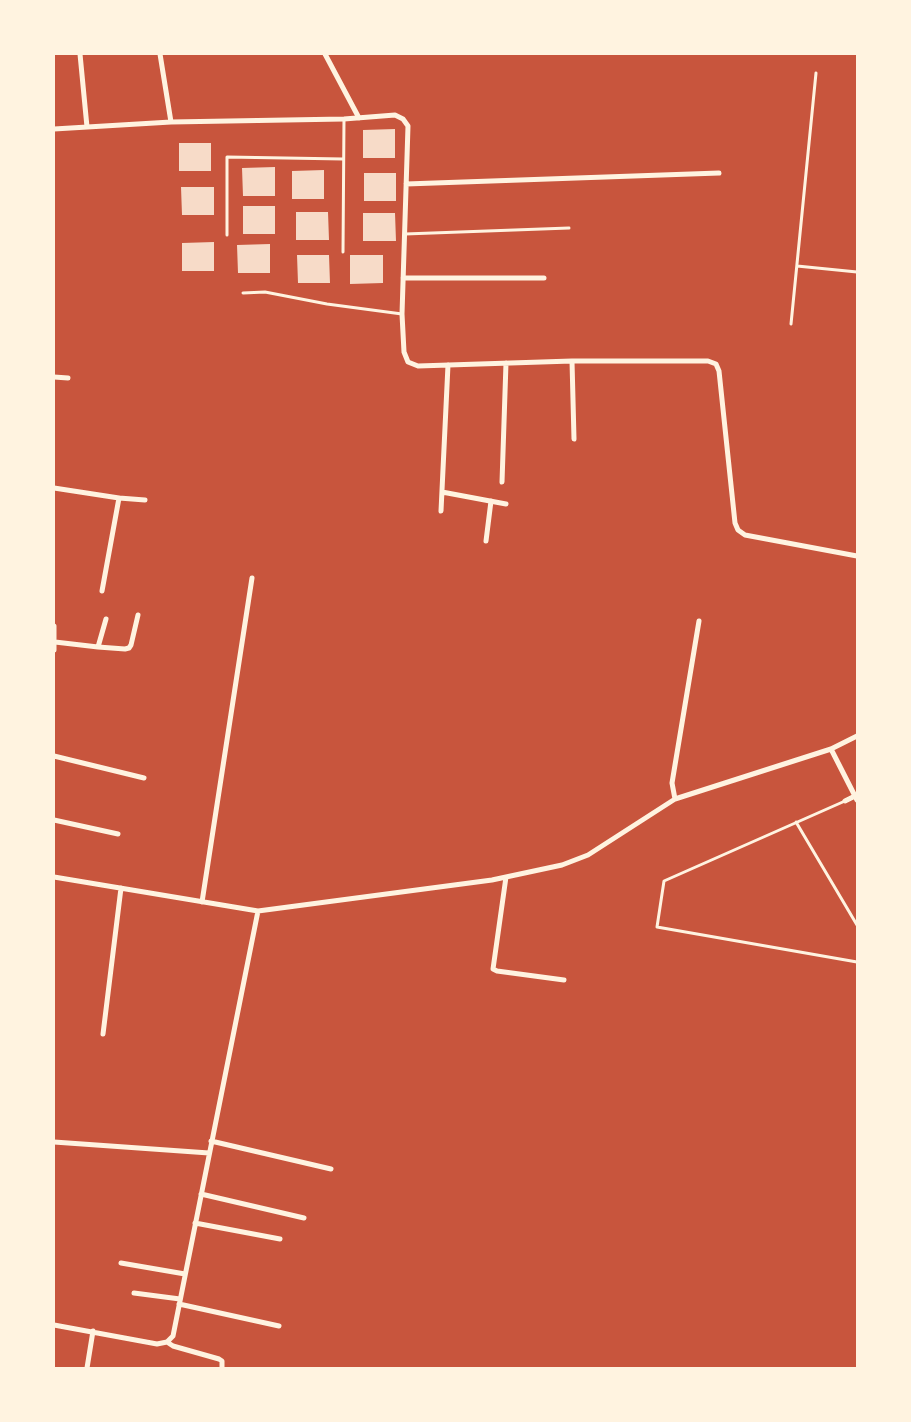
<!DOCTYPE html>
<html>
<head>
<meta charset="utf-8">
<style>
	body { margin:0 }
	#map { position:relative; width:911px; height:1422px; overflow:hidden; background:#c8553d; font-family:"Sofia Sans Condensed",sans-serif }
	canvas { display:block }
	.frame { position:absolute; inset:0; border:55px solid #fff3e0; pointer-events:none }
</style>
</head>
<body>
<div id="map">
<canvas width="911" height="1422"></canvas>
<div class="frame"></div>
</div>
<script>
const context = document.querySelector('canvas').getContext('2d');
context.lineJoin = 'round';
function fillPath(path, color) { context.fillStyle = color; context.fill(path, 'evenodd'); }
const poly = rows => new Path2D(rows.map(r => 'M' + r).join(''));
function trace(path, color, width, dash) { context.strokeStyle = color; context.lineWidth = width; context.lineCap = dash ? 'butt' : 'round'; context.setLineDash(dash || []); context.stroke(path); }
fillPath(poly([
	[395,129,395,158,363,158,363,130],
	[179,143,211,143,211,171,179,171],
	[275,167,275,196,243,196,242,168],
	[324,170,324,199,292,199,292,171],
	[364,173,396,173,396,201,364,201],
	[181,187,214,187,214,215,182,215],
	[243,206,275,206,275,234,243,234],
	[296,212,328,212,329,240,296,240],
	[363,213,395,213,396,241,363,241],
	[214,242,214,271,182,271,182,243],
	[270,244,270,273,238,273,237,245],
	[297,255,329,255,330,283,298,283],
	[350,255,383,255,383,283,350,284]
]), '#f7dbc8');
trace(poly([
	[405,234,569,228],
	[227,235,227,157,343,159],
	[343,252,344,119],
	[797,266,857,272],
	[243,293,265,292,327,304,402,314],
	[791,324,816,73],
	[845,801,664,881,657,927,857,962],
	[796,822,857,925]
]), '#fff3e0', 3);
trace(poly([
	[80,54,87,127],
	[160,54,171,122],
	[325,54,359,118],
	[54,129,171,122,344,119,395,115,403,119,408,126,402,314,404,352,408,362,418,366,572,361,708,361,716,364,719,371,735,523,738,530,745,535,857,556],
	[406,184,719,173],
	[403,278,544,278],
	[572,361,574,439],
	[54,377,68,378],
	[502,482,506,363],
	[54,488,119,498,145,500],
	[442,492,506,504],
	[441,511,448,365],
	[486,541,491,501],
	[102,591,119,498],
	[54,626,54,650],
	[55,642,98,647,125,649,129,648,131,645,138,615],
	[98,647,106,619],
	[831,749,857,800],
	[54,756,144,778],
	[675,799,672,783,699,621],
	[845,801,855,796],
	[54,820,118,834],
	[54,877,258,911,492,880,562,865,588,855,675,799,831,749,857,736],
	[506,877,493,969,497,971,564,980],
	[202,902,252,578],
	[103,1034,121,888],
	[211,1141,331,1169],
	[54,1142,209,1153],
	[201,1194,304,1218],
	[195,1223,280,1239],
	[121,1263,185,1274],
	[134,1293,180,1299],
	[179,1304,279,1326],
	[54,1325,157,1344,167,1342,173,1336,258,911],
	[167,1342,173,1346,219,1359,222,1361,222,1368],
	[87,1368,93,1331]
]), '#fff3e0', 5);
</script>
</body>
</html>
